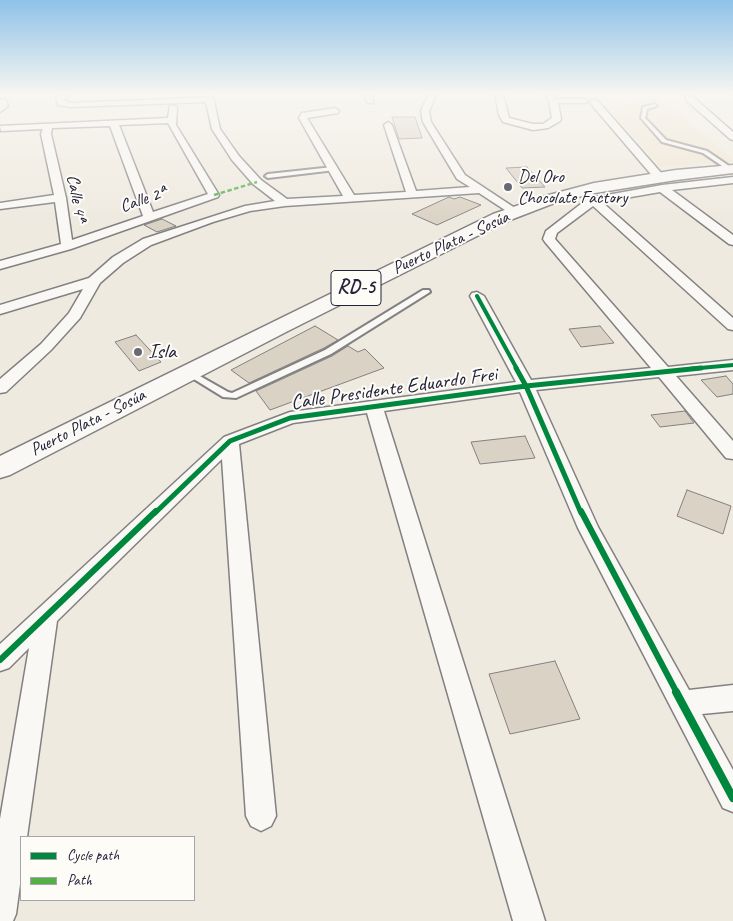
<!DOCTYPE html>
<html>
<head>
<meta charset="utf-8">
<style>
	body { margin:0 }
	#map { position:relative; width:733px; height:921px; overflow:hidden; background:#efeae0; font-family:Caveat,sans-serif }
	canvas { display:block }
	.legend { position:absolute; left:20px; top:836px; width:175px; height:65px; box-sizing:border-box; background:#fdfcf7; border:1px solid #a5a5ac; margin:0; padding:6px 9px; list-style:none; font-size:15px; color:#22223b }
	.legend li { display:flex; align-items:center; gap:10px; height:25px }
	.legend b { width:25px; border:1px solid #a5a5ac }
</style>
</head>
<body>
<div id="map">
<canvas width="733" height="921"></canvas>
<ul class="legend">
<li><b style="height:6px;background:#00873e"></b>Cycle path</li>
<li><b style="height:6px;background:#55b146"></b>Path</li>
</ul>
</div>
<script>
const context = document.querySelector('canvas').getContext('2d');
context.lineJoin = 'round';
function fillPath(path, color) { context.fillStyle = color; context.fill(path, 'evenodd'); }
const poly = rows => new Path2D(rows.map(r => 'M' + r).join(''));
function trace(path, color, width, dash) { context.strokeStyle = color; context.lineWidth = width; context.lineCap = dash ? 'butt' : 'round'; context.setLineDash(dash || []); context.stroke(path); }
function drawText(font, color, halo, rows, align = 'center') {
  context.font = font + ' Caveat,sans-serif'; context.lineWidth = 4; context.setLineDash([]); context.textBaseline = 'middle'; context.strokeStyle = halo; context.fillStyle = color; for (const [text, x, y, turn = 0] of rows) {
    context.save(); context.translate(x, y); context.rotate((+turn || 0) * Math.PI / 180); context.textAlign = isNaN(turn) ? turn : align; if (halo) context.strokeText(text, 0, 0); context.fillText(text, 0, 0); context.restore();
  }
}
fillPath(poly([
	[658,97,733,160,733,162,660,167,607,108]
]), '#efe4d1');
const building = poly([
	[392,117,415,117,422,138,399,139,392,117],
	[527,167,545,187,522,188,506,168,527,167],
	[449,197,454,199,460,197,481,205,437,225,412,214,449,197],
	[162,219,176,226,157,232,144,225,162,219],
	[315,326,338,340,324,348,249,383,231,370,315,326],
	[600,326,614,343,581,347,569,329,600,326],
	[136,335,161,362,139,371,115,342,136,335],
	[348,346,358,352,365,349,384,368,270,410,256,391,332,356,348,346],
	[726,376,733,384,733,394,717,397,701,380,726,376],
	[685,411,694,423,660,427,651,415,685,411],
	[525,436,535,458,480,464,471,442,525,436],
	[687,490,731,506,723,534,677,516,687,490],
	[555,661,580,719,510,734,489,674,555,661]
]);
fillPath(building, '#dad2c4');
trace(building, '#838081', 1);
const lane = poly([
	[655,104,657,106,647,109,645,118,666,140,707,151,732,168,732,170,728,170,703,153,662,142,641,118,643,107,655,104],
	[333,167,335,168,335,170,268,178,265,176,268,174,333,167],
	[423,290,429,290,430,292,331,354,236,398,223,397,184,373,185,371,191,371,228,392,232,393,325,350,423,290]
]);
const street = poly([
	[60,95,70,95,64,99,65,101,71,103,213,97,220,129,239,156,261,180,287,199,343,196,299,118,302,113,335,108,339,111,338,113,307,118,354,195,406,192,384,125,388,122,392,125,416,191,470,187,457,179,423,122,421,111,428,95,436,95,429,111,431,122,465,175,521,212,515,215,511,214,479,193,285,206,250,211,213,222,151,245,123,263,100,283,80,318,51,350,6,392,0,393,0,379,41,344,69,313,83,289,0,314,0,305,89,278,113,257,143,239,245,206,275,201,253,184,232,160,212,129,206,102,71,107,58,105,56,98,60,95],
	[365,95,373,95,373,103,367,103,365,95],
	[495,95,503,95,509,118,533,124,543,124,552,118,549,101,545,95,553,95,555,99,585,99,589,101,585,103,558,103,561,119,560,121,548,128,533,130,503,122,499,115,495,95],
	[686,96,692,96,733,132,733,140,730,139,686,100,686,96],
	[0,99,6,100,8,106,0,112,0,99],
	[591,100,597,100,663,175,664,177,663,179,655,179,591,104,591,100],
	[170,105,177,107,176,125,219,195,218,197,71,249,0,269,0,261,61,244,55,202,0,209,0,203,54,195,41,134,43,129,1,131,0,126,168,118,170,105],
	[168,123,208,194,153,212,119,125,168,123],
	[110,126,143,216,72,240,66,198,51,134,52,128,110,126],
	[733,177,733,183,672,190,733,235,733,245,729,244,660,192,602,202,733,318,733,330,728,329,593,206,557,233,555,239,668,367,733,360,733,370,676,376,733,441,733,459,726,458,659,377,536,390,598,527,689,690,733,685,733,711,702,714,733,770,733,812,723,808,578,528,520,392,384,411,545,921,513,921,367,413,293,423,239,444,276,816,271,826,261,831,251,826,246,816,222,459,57,621,27,837,21,837,21,877,16,914,13,921,0,921,0,819,29,648,9,668,0,671,0,644,224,437,290,412,516,382,470,296,472,293,477,292,484,296,531,380,651,368,545,242,543,239,546,231,586,200,582,195,583,193,591,193,596,197,662,185,733,177]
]);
const primary = poly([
	[733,165,733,173,676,180,595,193,557,202,505,222,288,331,10,475,0,478,0,456,493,214,545,196,594,183,676,170,733,165]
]);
trace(lane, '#838081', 4);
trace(street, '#838081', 3);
trace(primary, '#838081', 3);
fillPath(lane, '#f9f8f5');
fillPath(street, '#f9f8f5');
fillPath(primary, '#f9f8f5');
trace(poly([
	[214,195,257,182]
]), '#55b146', 2.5, [4.5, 2.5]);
trace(poly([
	[477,296,517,369],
	[689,369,733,365]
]), '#00873e', 4);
trace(poly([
	[516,368,526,386,581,513],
	[155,513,230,441,290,418,526,386,701,368]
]), '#00873e', 5);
trace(poly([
	[581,511,677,693],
	[0,660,156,511]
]), '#00873e', 6);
trace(poly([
	[676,692,733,798]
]), '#00873e', 8);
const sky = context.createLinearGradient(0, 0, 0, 224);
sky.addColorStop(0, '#8ec2e8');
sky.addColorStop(0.42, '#f8f6f1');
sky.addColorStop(1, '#f8f6f100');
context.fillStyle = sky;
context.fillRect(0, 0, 733, 224);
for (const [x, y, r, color] of [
	[508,187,5,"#6a6875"],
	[138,352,5,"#6a6875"]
]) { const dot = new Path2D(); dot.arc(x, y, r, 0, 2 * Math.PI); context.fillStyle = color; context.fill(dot); trace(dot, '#fdfcf7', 2); }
drawText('18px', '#22223b', '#fdfcf7', [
	["Del Oro",518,177],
	["Chocolate Factory",518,198]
], 'left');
drawText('18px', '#22223b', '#fdfcf7', [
	["Calle 4ª",76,198,80],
	["Calle 2ª",143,200,-19],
	["Puerto Plata - Sosúa",451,243,-25],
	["Puerto Plata - Sosúa",88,423,-27]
]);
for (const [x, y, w] of [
	[356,288,50]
]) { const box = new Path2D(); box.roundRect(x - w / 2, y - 17.5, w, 35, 4); context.fillStyle = '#fdfcf7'; context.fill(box); trace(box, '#22223b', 1); }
drawText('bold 20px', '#22223b', null, [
	["RD-5",356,288]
]);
drawText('21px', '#22223b', '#fdfcf7', [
	["Isla",148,352]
], 'left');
drawText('21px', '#22223b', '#fdfcf7', [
	["Calle Presidente Eduardo Frei",394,389,-8]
]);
</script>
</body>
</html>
